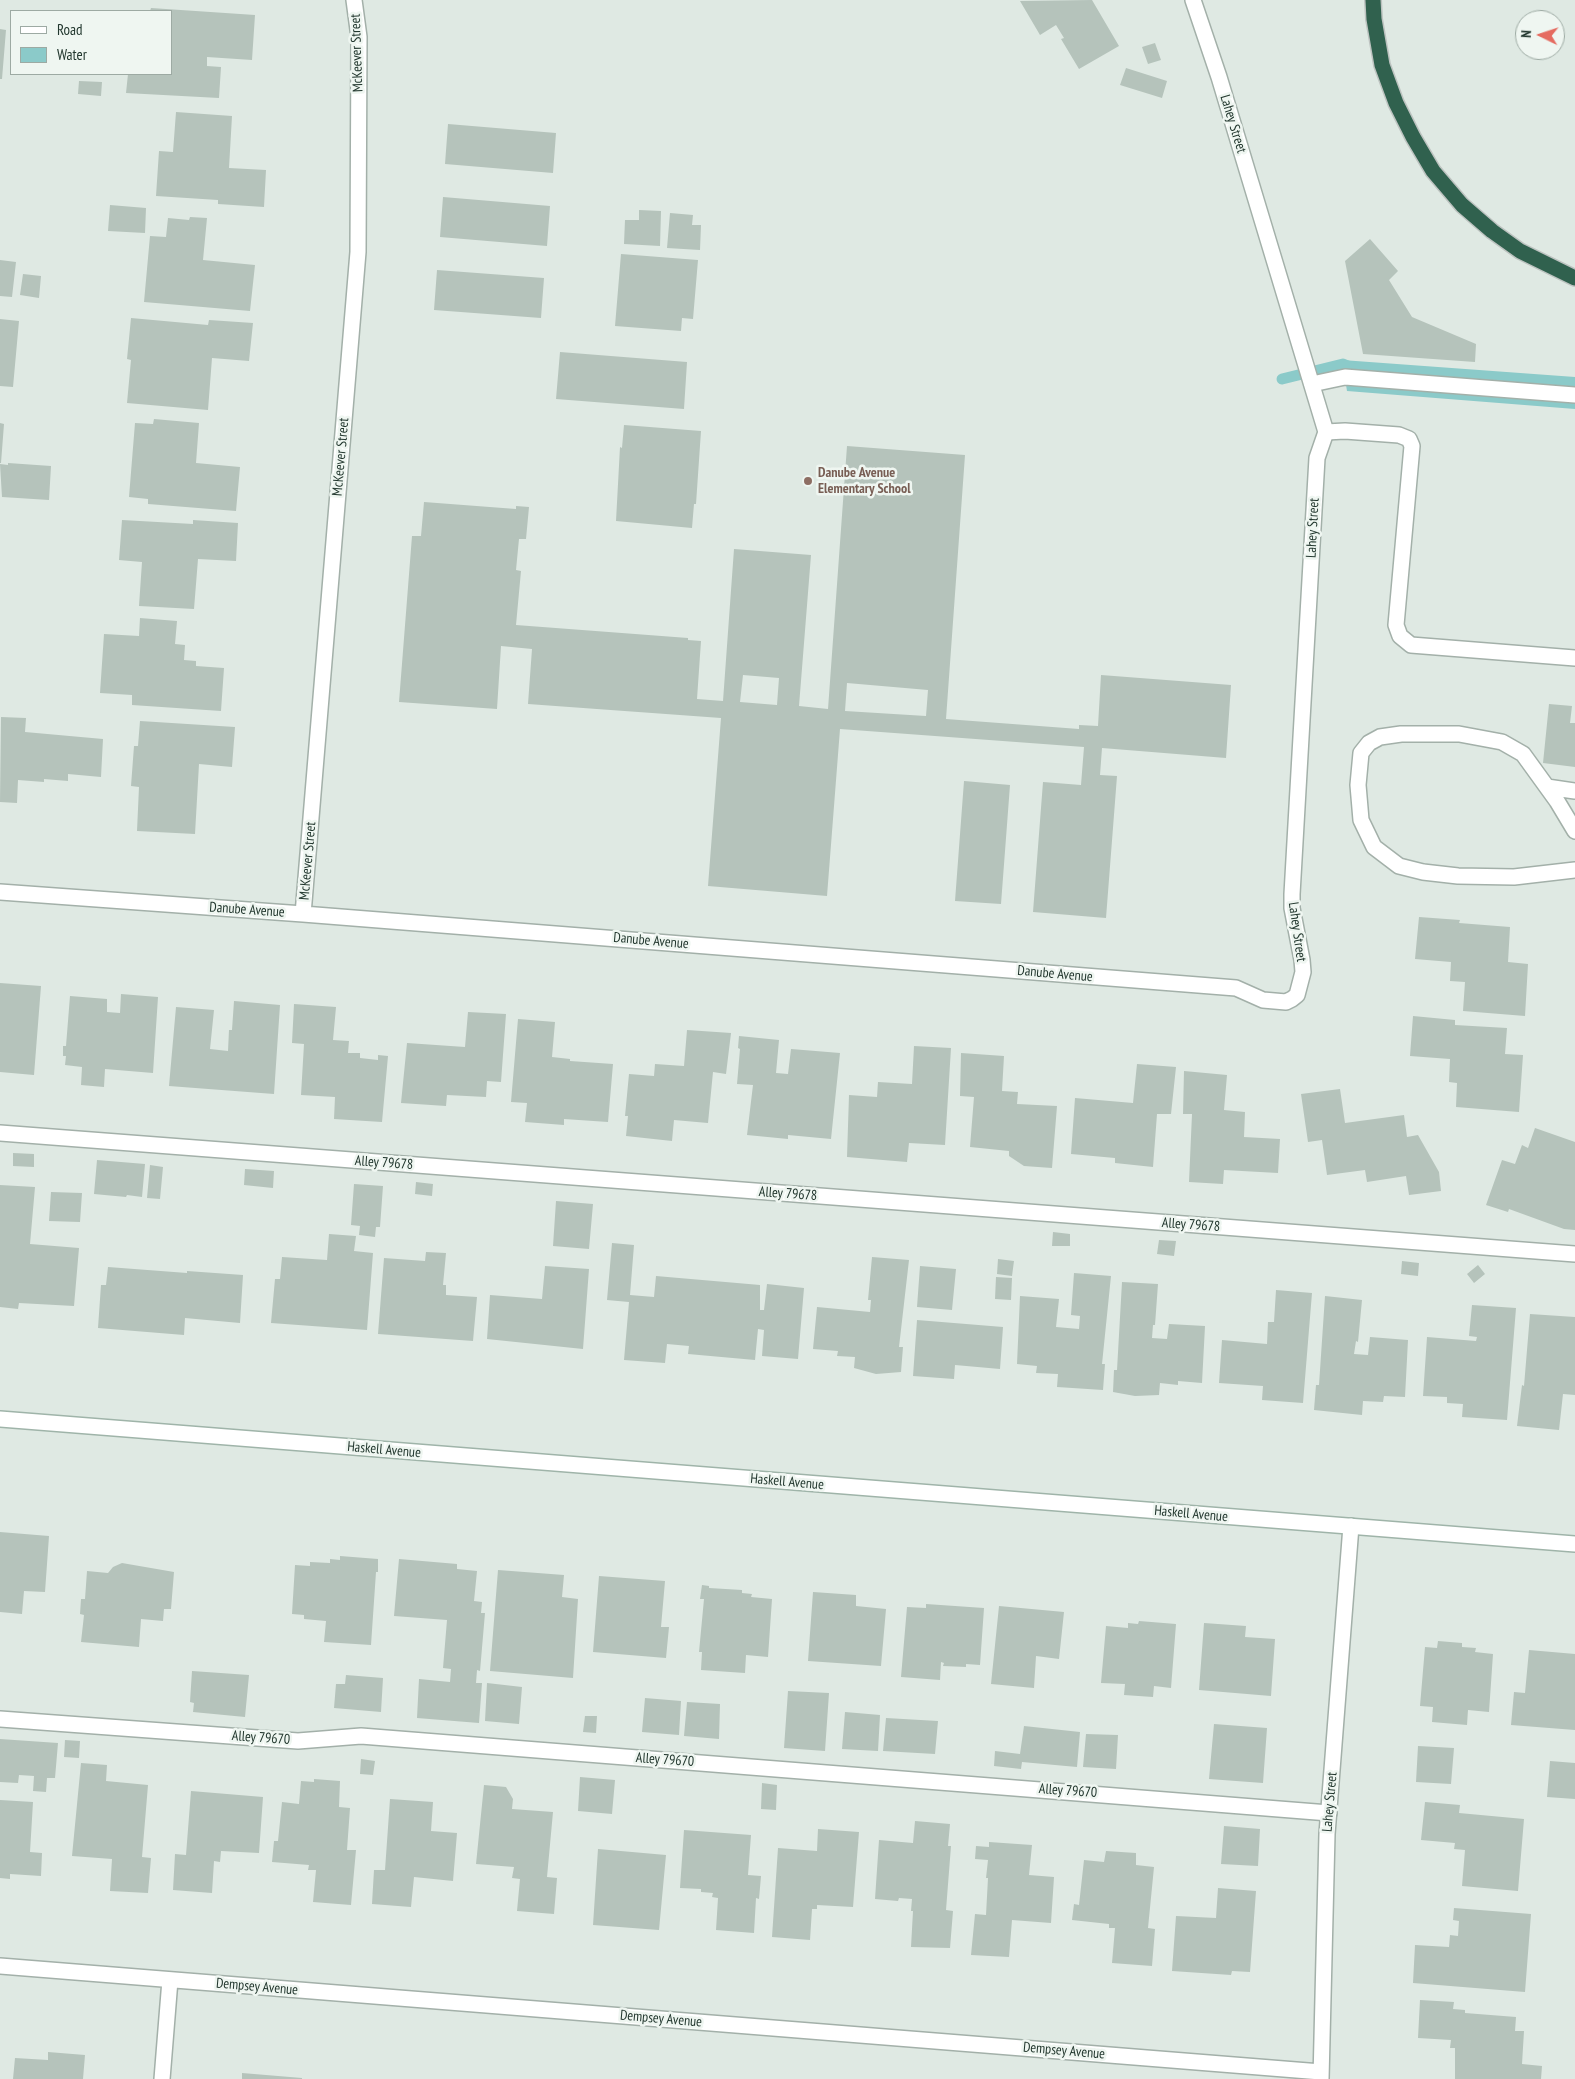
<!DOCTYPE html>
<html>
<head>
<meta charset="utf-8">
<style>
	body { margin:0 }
	#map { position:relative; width:1575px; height:2079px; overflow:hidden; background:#dfe9e3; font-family:"PT Sans Narrow",sans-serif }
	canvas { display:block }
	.legend { position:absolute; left:10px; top:10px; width:162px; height:65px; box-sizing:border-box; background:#eff6f1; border:1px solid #9daaa3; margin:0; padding:6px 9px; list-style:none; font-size:15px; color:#22372e }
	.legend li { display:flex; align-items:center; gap:10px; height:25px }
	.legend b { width:25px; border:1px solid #9daaa3 }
	.north { position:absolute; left:1515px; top:10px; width:50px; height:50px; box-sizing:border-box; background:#eff6f1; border:1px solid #9daaa3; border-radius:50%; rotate:274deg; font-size:14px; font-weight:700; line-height:20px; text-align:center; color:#22372e }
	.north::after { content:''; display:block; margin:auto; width:18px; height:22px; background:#e56b60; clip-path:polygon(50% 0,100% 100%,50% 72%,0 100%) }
</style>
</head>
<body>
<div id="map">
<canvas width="1575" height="2079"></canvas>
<ul class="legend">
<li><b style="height:6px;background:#fff"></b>Road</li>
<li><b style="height:14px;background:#8bcac9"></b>Water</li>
</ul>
<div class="north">N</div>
</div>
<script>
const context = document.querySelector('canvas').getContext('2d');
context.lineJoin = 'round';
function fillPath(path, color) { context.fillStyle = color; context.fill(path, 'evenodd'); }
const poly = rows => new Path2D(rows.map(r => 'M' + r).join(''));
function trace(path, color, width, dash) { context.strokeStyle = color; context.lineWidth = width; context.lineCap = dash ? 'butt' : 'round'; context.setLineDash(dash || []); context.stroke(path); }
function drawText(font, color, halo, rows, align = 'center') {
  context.font = font + ' "PT Sans Narrow",sans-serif'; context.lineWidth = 5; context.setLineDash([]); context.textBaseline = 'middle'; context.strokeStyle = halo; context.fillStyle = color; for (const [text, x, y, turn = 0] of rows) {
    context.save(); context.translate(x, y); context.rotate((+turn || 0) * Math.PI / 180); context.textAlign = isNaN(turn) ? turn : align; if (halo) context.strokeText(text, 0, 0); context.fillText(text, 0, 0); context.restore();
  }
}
fillPath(poly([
	[1342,360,1575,377,1575,409,1347,391]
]), '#8bcac9');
trace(poly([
	[1282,379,1343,364,1355,369]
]), '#8bcac9', 11);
fillPath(poly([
	[1092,0,1119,46,1079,69,1061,39,1064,38,1056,25,1040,35,1020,1],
	[151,8,255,15,252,60,207,57,207,66,221,67,219,98,126,93,128,74,171,74,171,11,150,11],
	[0,29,6,30,2,79,0,79],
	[1155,43,1161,60,1148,64,1142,47],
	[1126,68,1167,81,1162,98,1120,85],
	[79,81,102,82,101,96,78,94],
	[176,112,232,116,229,168,266,170,264,207,218,204,218,200,156,196,159,151,173,152],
	[448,124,556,133,553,173,445,164],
	[443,197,550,206,547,246,440,237],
	[110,205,146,208,145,233,108,231],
	[639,210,661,211,660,246,624,244,625,220,639,220],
	[670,213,693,215,692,225,701,225,700,250,667,248],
	[190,217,207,218,203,260,255,265,250,311,144,302,150,236,166,237,168,218,189,220],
	[1370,239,1398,271,1389,280,1412,317,1476,344,1475,362,1363,354,1345,261],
	[621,254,698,260,693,319,682,318,681,331,615,326],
	[0,260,16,262,12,297,0,296],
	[437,270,544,278,541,318,434,310],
	[23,274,41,276,39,298,20,295],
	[131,318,208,325,209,320,253,323,249,361,212,358,208,410,127,403,131,360,127,359],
	[0,319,19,321,13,387,0,386],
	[560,352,687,362,684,409,556,399],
	[154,419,199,423,196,463,240,467,236,511,148,504,148,499,129,497,135,423,153,424],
	[0,423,4,424,1,463,0,463],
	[624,425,701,431,696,504,694,504,692,528,616,521,620,447,622,448],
	[847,446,965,455,946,719,1079,729,1079,725,1098,726,1101,675,1231,685,1226,758,1102,748,1100,775,1117,776,1106,918,1033,912,1043,782,1081,785,1084,747,840,729,827,896,708,886,721,718,528,704,532,649,501,646,497,709,399,702,412,536,421,536,424,502,516,509,516,506,529,507,526,539,519,539,516,570,521,571,516,625,688,638,688,640,701,641,697,699,723,701,734,549,811,555,799,706,828,709],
	[743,675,779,678,777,705,740,702],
	[847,683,928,690,926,716,845,711],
	[8,463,51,466,49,500,2,497,0,464,8,465],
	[122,520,193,524,193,520,238,523,236,561,198,559,194,609,139,606,142,562,119,560],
	[140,618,177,621,175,644,185,645,184,660,196,661,196,666,224,668,221,711,132,705,132,695,100,693,104,634,139,636],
	[1549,704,1572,706,1570,723,1575,723,1575,767,1543,763],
	[1,717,26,718,25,732,103,739,101,777,68,774,68,781,44,779,44,782,18,780,17,803,0,802],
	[140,721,235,727,232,767,199,764,195,834,137,831,139,787,131,786,134,746,138,746],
	[964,781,1010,785,1001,904,955,901],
	[1419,917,1460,920,1459,923,1510,927,1508,962,1528,964,1525,1016,1463,1011,1465,982,1450,981,1451,962,1415,959],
	[0,983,41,986,34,1075,0,1072],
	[121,994,158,997,153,1073,105,1069,104,1087,81,1085,82,1067,65,1065,66,1056,63,1056,63,1046,66,1046,70,996,107,999,107,1012,120,1013],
	[234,1001,280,1005,274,1094,169,1086,176,1007,214,1010,210,1049,228,1051,229,1030,232,1030],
	[294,1004,336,1007,333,1040,349,1041,348,1053,360,1053,360,1058,378,1060,378,1055,388,1056,382,1122,334,1119,335,1097,301,1095,304,1044,292,1043],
	[468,1012,506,1014,501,1082,487,1081,486,1097,447,1095,446,1106,401,1103,407,1043,465,1047],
	[1413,1016,1455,1020,1455,1025,1507,1028,1505,1054,1523,1055,1519,1112,1456,1107,1457,1083,1449,1082,1450,1059,1410,1056],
	[518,1019,555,1022,552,1057,570,1059,570,1061,613,1064,608,1122,564,1119,564,1125,525,1122,527,1103,511,1102],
	[687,1030,731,1033,726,1074,713,1072,708,1123,674,1120,672,1141,626,1136,628,1116,625,1116,629,1074,654,1076,655,1064,684,1066],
	[739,1036,779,1040,776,1073,788,1074,791,1049,840,1053,831,1139,788,1135,788,1139,747,1135,753,1085,737,1084,740,1049,738,1048],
	[914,1046,951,1048,945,1145,909,1143,907,1162,847,1157,849,1095,877,1097,878,1082,912,1084],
	[961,1053,1004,1056,1002,1091,1018,1092,1017,1104,1057,1106,1052,1168,1024,1166,1009,1156,1009,1151,970,1147,974,1097,960,1096],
	[1137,1064,1176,1067,1171,1114,1157,1114,1153,1167,1115,1163,1115,1158,1071,1154,1075,1098,1133,1103],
	[1184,1071,1227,1075,1224,1110,1245,1112,1244,1137,1280,1139,1278,1173,1224,1170,1223,1184,1189,1182,1192,1114,1183,1114],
	[1340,1089,1345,1123,1404,1115,1407,1137,1418,1135,1439,1172,1441,1191,1409,1195,1406,1176,1367,1182,1365,1170,1327,1175,1322,1140,1308,1142,1301,1094],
	[1535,1128,1575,1142,1575,1230,1564,1229,1509,1209,1508,1212,1486,1205,1502,1160,1515,1164,1522,1145,1528,1148],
	[13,1153,34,1154,34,1167,13,1166],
	[97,1160,145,1164,142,1197,127,1195,126,1197,94,1194],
	[150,1165,163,1167,160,1199,147,1198],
	[245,1169,274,1171,273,1188,244,1185],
	[416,1182,433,1184,432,1196,415,1194],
	[354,1184,383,1186,380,1227,376,1227,375,1237,359,1235,360,1226,351,1225],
	[0,1185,35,1187,30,1244,79,1248,74,1306,19,1303,18,1309,0,1307],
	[51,1192,82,1193,80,1222,49,1221],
	[556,1201,593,1204,589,1249,553,1246],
	[1053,1232,1070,1234,1070,1246,1052,1246],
	[329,1234,356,1236,354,1251,373,1253,367,1330,271,1323,275,1279,280,1279,282,1257,327,1260],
	[1159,1240,1176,1241,1174,1256,1157,1254],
	[612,1243,634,1245,630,1295,654,1297,656,1276,760,1285,760,1310,764,1310,767,1284,804,1288,798,1359,762,1356,764,1330,758,1329,755,1360,688,1354,689,1346,667,1344,665,1363,624,1360,629,1302,607,1300],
	[426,1252,446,1253,443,1285,446,1285,446,1295,477,1297,473,1341,378,1334,384,1258,425,1261],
	[872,1257,909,1260,899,1347,903,1347,901,1372,876,1374,854,1368,855,1357,837,1356,838,1351,813,1349,817,1307,870,1312,871,1300,868,1300],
	[998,1259,1014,1261,1012,1276,997,1274],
	[1402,1261,1419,1263,1418,1276,1401,1274],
	[1478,1265,1485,1274,1474,1283,1467,1274],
	[545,1266,589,1269,583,1349,487,1339,490,1295,542,1299],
	[920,1266,956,1269,952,1310,917,1307],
	[108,1267,187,1273,187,1271,243,1275,240,1323,185,1318,184,1335,98,1328,101,1285,106,1285],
	[1074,1273,1111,1276,1102,1364,1105,1364,1103,1390,1057,1387,1058,1374,1036,1373,1037,1366,1017,1364,1020,1296,1059,1299,1056,1327,1079,1329,1080,1316,1071,1315],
	[996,1277,1012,1278,1011,1300,995,1299],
	[1122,1282,1158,1284,1155,1325,1153,1325,1152,1338,1167,1339,1169,1324,1205,1326,1202,1383,1178,1381,1178,1385,1160,1383,1159,1395,1135,1396,1113,1392,1114,1370,1117,1370],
	[1276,1290,1312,1293,1303,1403,1262,1400,1263,1386,1219,1383,1222,1340,1267,1344,1268,1322,1274,1322],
	[1325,1296,1362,1300,1358,1342,1356,1341,1354,1354,1368,1355,1370,1337,1408,1340,1405,1397,1384,1396,1383,1402,1363,1401,1362,1415,1314,1410,1316,1385,1319,1385],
	[1472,1305,1516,1308,1507,1420,1462,1417,1463,1404,1447,1403,1447,1397,1423,1396,1427,1337,1476,1341,1477,1337,1469,1336],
	[1530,1314,1575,1317,1575,1395,1563,1394,1559,1430,1517,1426,1522,1385,1524,1386],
	[917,1320,1003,1327,1000,1369,955,1365,954,1379,913,1376],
	[0,1532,49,1536,45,1592,24,1591,22,1614,0,1612],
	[340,1556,378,1559,378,1572,376,1572,371,1645,324,1642,326,1621,304,1619,304,1615,292,1614,295,1565,310,1566,310,1562,330,1563,330,1559,340,1560],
	[399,1559,457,1564,457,1569,477,1571,474,1601,482,1602,481,1613,485,1613,480,1671,477,1670,476,1683,482,1683,479,1723,417,1718,419,1679,450,1682,451,1669,443,1668,447,1620,394,1616],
	[122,1563,174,1572,171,1609,164,1609,163,1621,141,1619,139,1647,81,1642,84,1615,80,1614,81,1599,85,1599,87,1571,108,1573,113,1567],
	[498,1570,564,1575,562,1597,578,1599,573,1678,490,1671],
	[599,1576,665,1581,661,1627,669,1627,666,1658,593,1652],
	[702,1585,709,1586,709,1588,742,1590,742,1593,752,1594,751,1597,772,1599,768,1657,746,1655,745,1673,701,1670,702,1652,699,1652,704,1599,700,1599],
	[813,1592,856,1595,856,1606,886,1609,881,1666,808,1661],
	[926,1604,984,1608,980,1665,966,1664,966,1667,943,1666,944,1663,941,1662,940,1680,901,1677,907,1607,926,1608],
	[999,1606,1064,1612,1059,1659,1036,1656,1034,1688,991,1684],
	[1139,1621,1176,1624,1171,1688,1154,1686,1153,1697,1124,1695,1125,1684,1101,1683,1106,1626,1128,1628,1128,1623,1138,1624],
	[1204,1623,1246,1626,1245,1637,1275,1639,1271,1696,1199,1690],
	[1438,1641,1462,1643,1462,1647,1476,1648,1475,1652,1493,1654,1489,1712,1468,1710,1467,1725,1432,1722,1433,1707,1420,1706,1425,1647,1437,1648],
	[1529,1650,1575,1654,1575,1730,1511,1725,1514,1692,1525,1693],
	[192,1671,249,1675,245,1717,193,1712,194,1703,190,1702],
	[346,1675,383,1678,381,1712,334,1708,336,1684,345,1684],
	[487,1683,522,1687,519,1724,485,1721],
	[788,1691,829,1693,825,1751,784,1748],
	[645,1698,681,1701,679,1735,642,1732],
	[687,1702,720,1704,719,1739,684,1736],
	[845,1712,880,1715,878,1751,842,1749],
	[585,1716,597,1716,596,1733,583,1732],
	[886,1718,938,1721,935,1754,883,1751],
	[1214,1724,1267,1728,1263,1783,1209,1779],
	[1024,1726,1080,1732,1077,1767,1022,1762,1021,1769,994,1766,995,1751,1020,1754],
	[1086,1734,1118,1735,1116,1769,1083,1767],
	[0,1739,58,1743,55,1778,47,1778,46,1792,33,1791,34,1776,19,1775,18,1783,0,1782],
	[65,1740,80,1741,79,1758,64,1757],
	[1418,1746,1454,1748,1451,1784,1416,1782],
	[361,1759,375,1761,373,1775,360,1774],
	[1550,1761,1575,1763,1575,1799,1547,1797],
	[81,1763,107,1765,106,1781,148,1785,142,1857,151,1858,148,1893,110,1891,112,1859,72,1856],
	[580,1777,615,1780,612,1814,578,1811],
	[314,1779,340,1781,339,1807,350,1808,347,1850,356,1850,351,1905,313,1902,316,1870,308,1870,309,1865,272,1862,274,1841,278,1841,282,1802,299,1804,301,1781,314,1782],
	[762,1783,777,1785,776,1810,761,1809],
	[484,1785,506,1787,513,1799,512,1809,553,1812,547,1877,557,1878,554,1914,517,1911,520,1879,512,1878,514,1867,476,1864],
	[191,1791,263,1797,259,1853,221,1851,220,1862,214,1861,212,1893,173,1890,175,1854,186,1855],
	[390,1799,433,1802,431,1831,457,1833,453,1881,414,1877,411,1907,372,1904,374,1870,385,1870],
	[0,1800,33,1802,30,1852,42,1853,41,1876,10,1874,10,1879,0,1878],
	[1425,1802,1460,1805,1459,1813,1524,1819,1518,1891,1462,1886,1465,1850,1454,1849,1455,1843,1421,1840],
	[915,1821,950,1824,948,1846,951,1846,946,1910,953,1911,950,1948,911,1947,913,1911,911,1911,912,1899,899,1898,898,1901,875,1899,879,1840,913,1843],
	[1224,1826,1260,1829,1258,1866,1221,1864],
	[818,1829,859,1832,853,1907,817,1905,817,1909,812,1909,810,1940,772,1937,778,1848,817,1851],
	[684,1830,751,1835,748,1875,761,1876,759,1899,756,1898,754,1933,716,1930,718,1898,712,1897,713,1893,701,1892,701,1889,680,1888],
	[989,1842,1032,1845,1029,1875,1054,1877,1051,1923,1012,1920,1009,1957,971,1955,975,1914,986,1915,988,1878,986,1878,988,1860,975,1859,976,1846,989,1847],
	[598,1849,666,1855,659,1930,593,1925],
	[1106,1851,1136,1853,1136,1865,1154,1867,1148,1928,1155,1929,1152,1966,1112,1963,1115,1928,1109,1928,1109,1924,1072,1920,1074,1904,1079,1905,1084,1860,1104,1862],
	[1218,1888,1256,1891,1250,1972,1232,1971,1231,1975,1172,1971,1176,1916,1216,1918],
	[1454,1908,1531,1914,1525,1992,1413,1983,1415,1945,1449,1947,1450,1935,1458,1936,1459,1921,1453,1920],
	[1420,2000,1454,2002,1453,2009,1465,2010,1465,2013,1516,2017,1515,2031,1524,2031,1522,2064,1542,2066,1541,2079,1455,2079,1455,2048,1450,2048,1451,2040,1418,2038],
	[48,2052,85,2055,83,2079,13,2079,15,2058,48,2060],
	[242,2073,302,2078,302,2079,242,2079]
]), '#b5c3bb');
const lane = poly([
	[1312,384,1345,377,1575,395],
	[1326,432,1345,431,1399,435,1409,439,1412,446,1396,625,1400,636,1411,645,1575,658],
	[1547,787,1575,791],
	[1575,831,1557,801,1523,754,1502,742,1459,734,1401,734,1380,737,1369,743,1361,753,1358,785,1361,820,1374,847,1399,866,1423,872,1458,876,1514,877,1575,870],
	[0,1133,1575,1254],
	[0,1719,298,1741,361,1736,1329,1813]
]);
const street = poly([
	[0,892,303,914,1236,988,1263,1000,1286,1002,1292,999,1297,995,1303,972,1302,960,1292,908,1292,894,1317,458,1326,432,1219,77,1193,0],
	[303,914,358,252,359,37,354,0],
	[0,1966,1321,2072],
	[162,2079,170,1980],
	[1321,2079,1327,1834,1351,1526]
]);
const secondary = poly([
	[0,1419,1575,1544]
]);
const highway = poly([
	[1373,0,1374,19,1382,65,1396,103,1413,137,1433,171,1462,205,1492,231,1520,251,1575,278]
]);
trace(lane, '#a3b0a9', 18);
trace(street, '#a3b0a9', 18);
trace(secondary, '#9fb4a9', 18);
trace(highway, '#bdc3c0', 18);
trace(lane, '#fff', 15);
trace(street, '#fff', 15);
trace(secondary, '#fff', 15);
trace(highway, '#30614e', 15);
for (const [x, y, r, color] of [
	[808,481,5,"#8d6e63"]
]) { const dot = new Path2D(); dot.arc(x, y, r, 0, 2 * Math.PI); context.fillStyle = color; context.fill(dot); trace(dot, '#eff6f1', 2); }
drawText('14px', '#22372e', '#eff6f1', [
	["McKeever Street",357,53,-92],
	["Lahey Street",1233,124,73],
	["McKeever Street",341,457,-85],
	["Lahey Street",1313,528,-87],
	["McKeever Street",308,861,-85],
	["Danube Avenue",247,910,4],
	["Lahey Street",1297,932,82],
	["Danube Avenue",651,941,5],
	["Danube Avenue",1055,974,5],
	["Alley 79678",384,1163,4],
	["Alley 79678",788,1194,4],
	["Alley 79678",1191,1225,4],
	["Haskell Avenue",384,1450,5],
	["Haskell Avenue",787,1482,5],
	["Haskell Avenue",1191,1514,5],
	["Alley 79670",261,1738,4],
	["Alley 79670",665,1760,4],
	["Alley 79670",1068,1791,4],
	["Lahey Street",1330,1802,-85],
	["Dempsey Avenue",257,1987,5],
	["Dempsey Avenue",661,2019,5],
	["Dempsey Avenue",1064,2051,5]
]);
drawText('bold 14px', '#785e54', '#eff6f1', [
	["Danube Avenue",818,473],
	["Elementary School",818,489]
], 'left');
</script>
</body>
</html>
